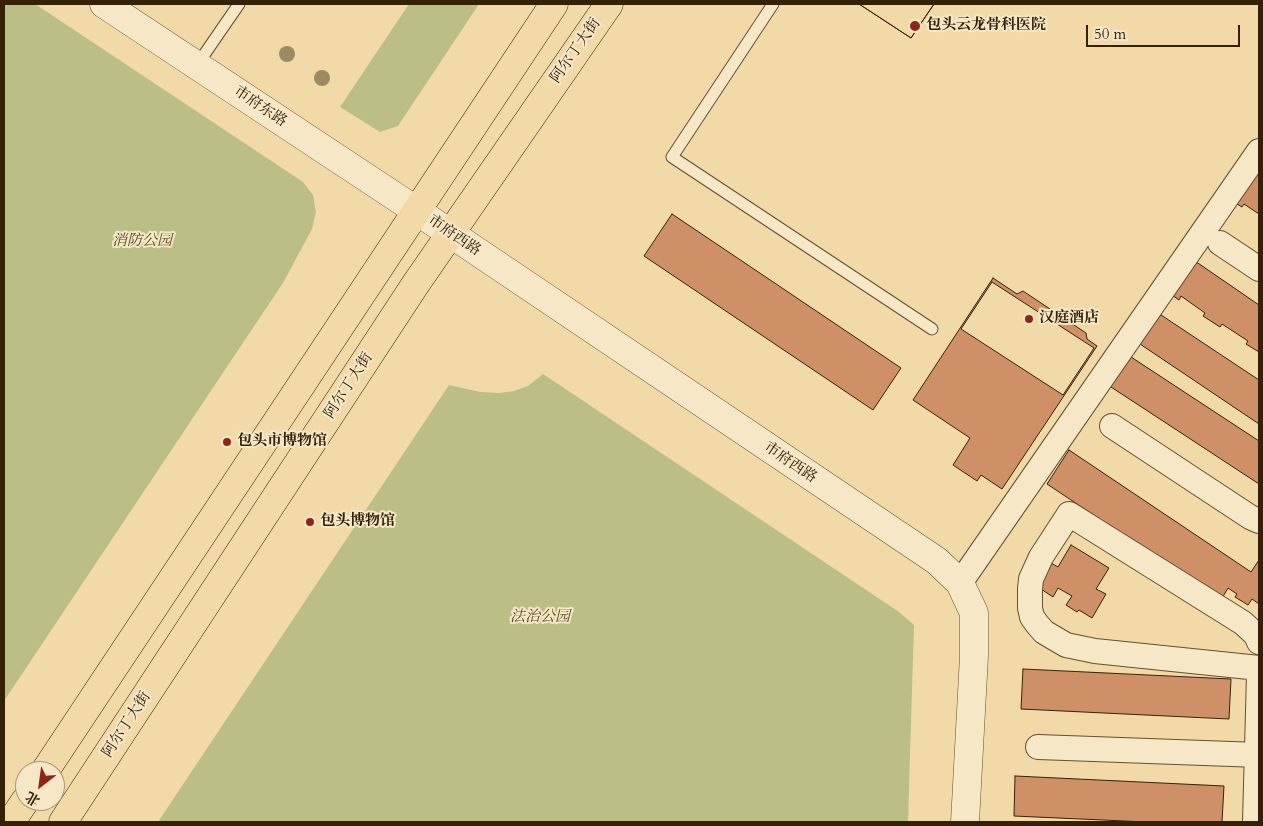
<!DOCTYPE html>
<html>
<head>
<meta charset="utf-8">
<style>
	body { margin:0 }
	#map { position:relative; width:1263px; height:826px; overflow:hidden; background:#f1daa8; font-family:Cardo,"Noto Serif SC",serif }
	canvas { display:block }
	.frame { position:absolute; inset:0; border:5px solid #352108; pointer-events:none }
	.north { position:absolute; left:15px; top:761px; width:50px; height:50px; box-sizing:border-box; background:#f6e7c6; border:1px solid #a9987a; border-radius:50%; rotate:210deg; font-size:14px; font-weight:700; line-height:20px; text-align:center; color:#352108 }
	.north::after { content:''; display:block; margin:auto; width:18px; height:22px; background:#8f2418; clip-path:polygon(50% 0,100% 100%,50% 72%,0 100%) }
	.scale { position:absolute; left:1086px; top:25px; width:154px; height:22px; box-sizing:border-box; border:2px solid #352108; border-top:0; padding-left:6px; font-size:15px; line-height:18px; white-space:nowrap; color:#352108; -webkit-text-stroke:4px #f6e7c6; paint-order:stroke }
</style>
</head>
<body>
<div id="map">
<canvas width="1263" height="826"></canvas>
<div class="frame"></div>
<div class="north">北</div>
<div class="scale">50 m</div>
</div>
<script>
const context = document.querySelector('canvas').getContext('2d');
context.lineJoin = 'round';
function fillPath(path, color) { context.fillStyle = color; context.fill(path, 'evenodd'); }
const poly = rows => new Path2D(rows.map(r => 'M' + r).join(''));
function trace(path, color, width, dash) { context.strokeStyle = color; context.lineWidth = width; context.lineCap = dash ? 'butt' : 'round'; context.setLineDash(dash || []); context.stroke(path); }
function drawText(font, color, halo, rows, align = 'center') {
  context.font = font + ' Cardo,"Noto Serif SC",serif'; context.lineWidth = 4; context.setLineDash([]); context.textBaseline = 'middle'; context.strokeStyle = halo; context.fillStyle = color; for (const [text, x, y, turn = 0] of rows) {
    context.save(); context.translate(x, y); context.rotate((+turn || 0) * Math.PI / 180); context.textAlign = isNaN(turn) ? turn : align; if (halo) context.strokeText(text, 0, 0); context.fillText(text, 0, 0); context.restore();
  }
}
fillPath(poly([
	[4,4,35,4,303,182,313,195,316,212,312,229,283,283,4,701],
	[409,4,479,4,398,126,380,132,340,107],
	[543,374,899,612,914,625,908,822,158,822,449,385,480,392,499,393,514,391,528,386]
]), '#bbbf86');
const building = poly([
	[859,4,934,4,911,38,859,4],
	[859,4,934,4,911,38,859,4],
	[1259,169,1259,214,1244,204,1242,207,1232,201,1259,169],
	[672,214,901,368,873,410,644,256,672,214],
	[1192,259,1259,305,1259,352,1246,344,1248,341,1222,324,1220,327,1203,316,1205,313,1181,296,1179,300,1169,293,1192,259],
	[993,278,1017,294,1023,291,1086,333,1087,339,1097,346,1002,489,981,475,977,481,953,465,970,438,913,400,993,278],
	[992,282,1094,348,1063,395,961,329,992,282],
	[1158,313,1259,380,1259,424,1137,342,1158,313],
	[1128,355,1259,441,1259,484,1108,385,1128,355],
	[1069,450,1251,572,1259,560,1259,604,1252,599,1248,605,1235,597,1237,594,1228,588,1221,600,1047,484,1069,450],
	[1071,545,1109,568,1096,589,1106,594,1092,618,1079,610,1077,612,1066,605,1072,596,1058,588,1053,597,1041,589,1043,585,1034,579,1046,560,1058,567,1071,545],
	[1023,669,1231,679,1229,719,1021,709,1023,669],
	[1015,776,1224,786,1222,822,1147,822,1014,816,1015,776]
]);
fillPath(building, '#cf9068');
trace(building, '#352108', 1);
const service = poly([
	[773,4,672,157,932,329],
	[197,65,239,4]
]);
const minor = poly([
	[1220,243,1259,269],
	[1112,426,1250,517,1259,521],
	[960,583,1259,151],
	[1259,642,1256,635,1243,623,1069,514,1041,557,1031,579,1030,589,1030,608,1032,617,1037,624,1044,632,1066,645,1095,651,1259,668],
	[1038,747,1259,755],
	[1255,822,1259,674]
]);
const tertiary = poly([
	[104,4,417,211,937,561,960,583,974,613,974,656,965,822]
]);
const primary = poly([
	[45,771,554,4],
	[11,822,25,801],
	[63,822,415,285,609,4]
]);
trace(service, '#644f30', 13);
trace(minor, '#644f30', 26);
trace(tertiary, '#644f30', 29);
trace(primary, '#352108', 29);
trace(service, '#f6e7c6', 11);
trace(minor, '#f6e7c6', 24);
trace(tertiary, '#f6e7c6', 28);
trace(primary, '#f1daa8', 28);
context.fillStyle = '#9c8a62';
for (const [x, y] of [
	[287,54],
	[322,78]
]) { context.beginPath(); context.arc(x, y, 8, 0, 2 * Math.PI); context.fill(); }
for (const [x, y, r, color] of [
	[915,26,6,"#8f2418"],
	[1029,319,5,"#8f2418"],
	[227,442,5,"#8f2418"],
	[310,522,5,"#8f2418"]
]) { const dot = new Path2D(); dot.arc(x, y, r, 0, 2 * Math.PI); context.fillStyle = color; context.fill(dot); trace(dot, '#f6e7c6', 2); }
drawText('bold 15px', '#352108', '#f6e7c6', [
	["包头云龙骨科医院",926,26],
	["汉庭酒店",1039,319],
	["包头市博物馆",237,442],
	["包头博物馆",320,522]
], 'left');
drawText('15px', '#352108', '#f6e7c6', [
	["阿尔丁大街",576,51,-55],
	["市府东路",260,107,34],
	["市府西路",454,236,34],
	["阿尔丁大街",349,386,-57],
	["市府西路",790,463,34],
	["阿尔丁大街",127,725,-57]
]);
drawText('italic 15px', '#564828', '#f6e7c6', [
	["消防公园",142,242],
	["法治公园",540,618]
]);
</script>
</body>
</html>
